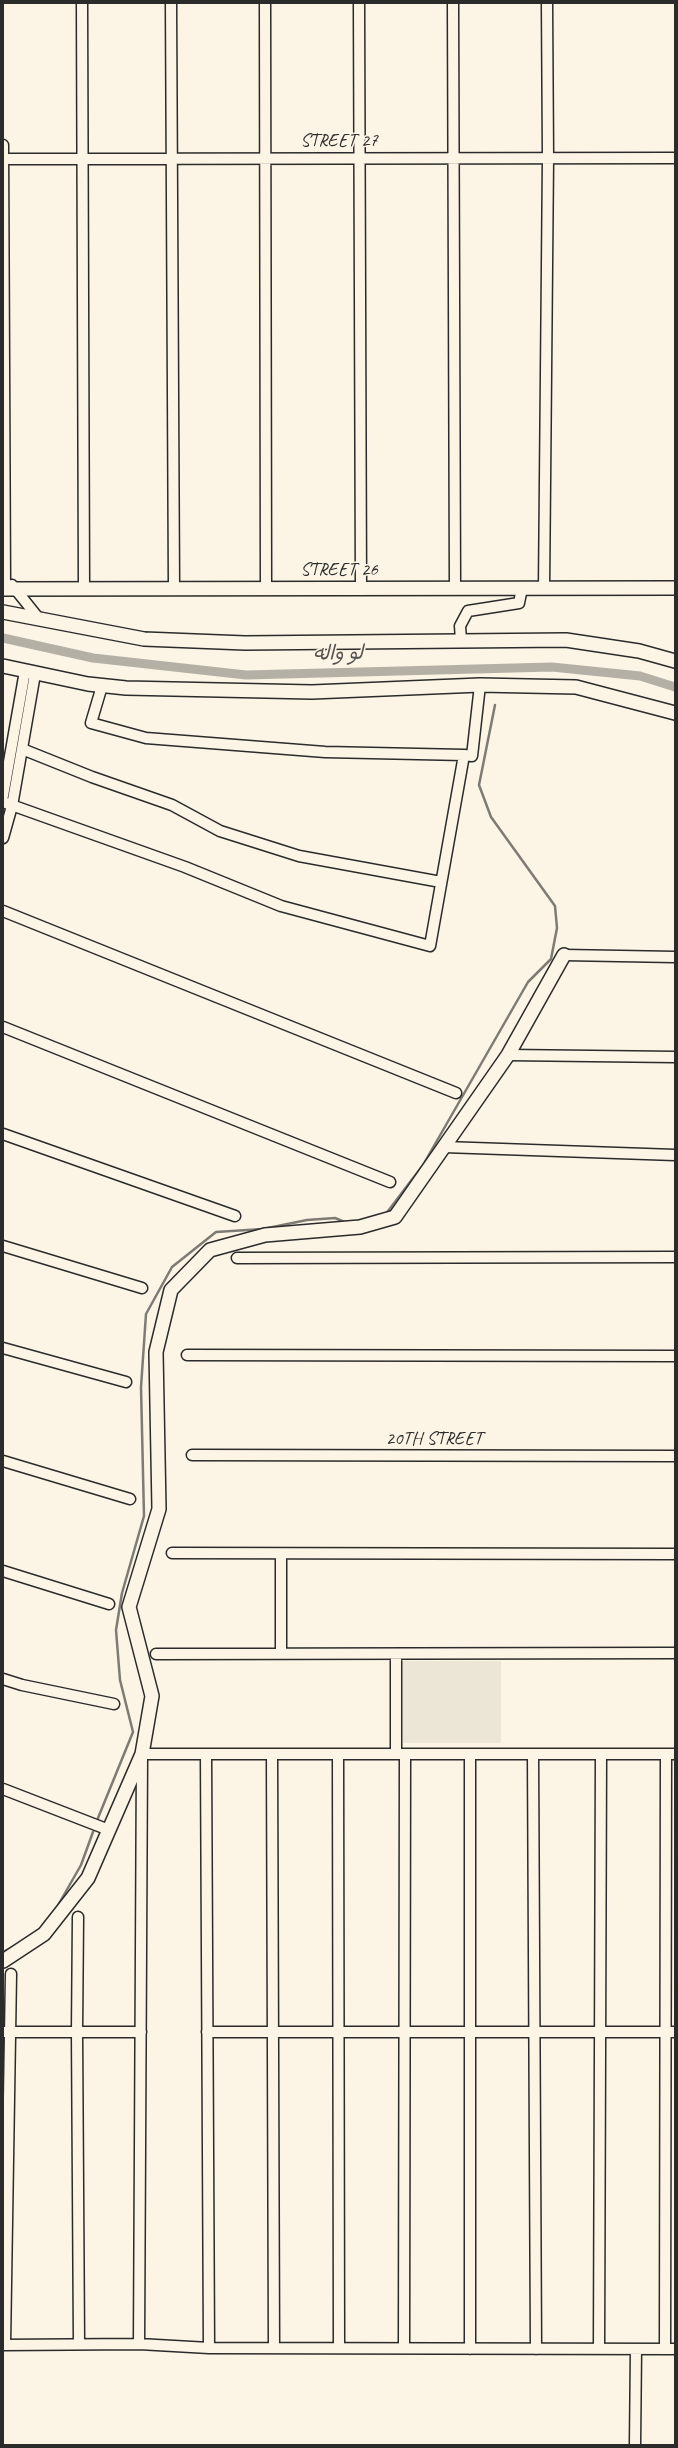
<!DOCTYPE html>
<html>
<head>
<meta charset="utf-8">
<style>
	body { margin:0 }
	#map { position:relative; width:678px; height:2448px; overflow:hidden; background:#fcf5e5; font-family:Caveat,sans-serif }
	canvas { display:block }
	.frame { position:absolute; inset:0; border:4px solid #2b2b2b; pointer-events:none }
</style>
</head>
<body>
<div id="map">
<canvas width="678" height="2448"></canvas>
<div class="frame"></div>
</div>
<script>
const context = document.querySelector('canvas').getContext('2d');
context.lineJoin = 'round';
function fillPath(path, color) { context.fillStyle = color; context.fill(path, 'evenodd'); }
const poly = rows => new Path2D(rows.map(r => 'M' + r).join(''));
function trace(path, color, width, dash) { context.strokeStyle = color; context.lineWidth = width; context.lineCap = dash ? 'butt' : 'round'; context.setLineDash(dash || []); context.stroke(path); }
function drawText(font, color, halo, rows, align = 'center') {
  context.font = font + ' Caveat,"Playpen Sans Arabic",sans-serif'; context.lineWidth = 3; context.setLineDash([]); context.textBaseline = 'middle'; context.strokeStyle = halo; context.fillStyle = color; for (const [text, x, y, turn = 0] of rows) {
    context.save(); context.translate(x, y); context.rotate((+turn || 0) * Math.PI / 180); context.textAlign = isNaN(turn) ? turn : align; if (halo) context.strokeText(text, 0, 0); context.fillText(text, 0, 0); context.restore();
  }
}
fillPath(poly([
	[403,1661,501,1661,501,1743,403,1743]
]), '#ece6d7');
trace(poly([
	[385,1215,423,1165,528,982,551,959,557,928,555,906,491,817,479,785,495,705],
	[98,1818,133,1732,120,1680,116,1630,122,1593,144,1516,141,1387,146,1314,172,1267,216,1232,263,1229,307,1220,335,1218,347,1223],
	[57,1907,81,1865,93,1832],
	[3,1952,18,1944]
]), '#7d7b74', 2.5);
trace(poly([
	[3,638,93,658,246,675,552,667,640,676,675,687]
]), '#b4b0a5', 9);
const minor = poly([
	[82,3,84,589],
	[171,3,174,589],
	[265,3,266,589],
	[359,3,361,589],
	[453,3,455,588],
	[3,145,5,589],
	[3,159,675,158],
	[12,585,40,620],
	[544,588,548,158,547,3],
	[461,640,460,626,468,611,519,603,522,588],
	[102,686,91,723,146,738,325,752,464,755],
	[22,749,92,777,172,805,220,831,299,856,441,882],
	[3,796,25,671],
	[3,802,185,867,281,906,430,946,464,755,472,756,480,685],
	[3,838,12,806,35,674],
	[3,911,456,1093],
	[564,955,675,957],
	[3,1027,390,1182],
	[508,1055,675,1057],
	[3,1134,235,1216],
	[444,1147,675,1155],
	[3,1246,142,1288],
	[237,1258,675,1257],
	[3,1348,126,1382],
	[187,1355,675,1356],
	[192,1455,675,1456],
	[3,1461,130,1499],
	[172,1553,675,1554],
	[281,1554,281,1654],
	[3,1571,109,1604],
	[156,1654,675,1653],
	[3,1679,22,1685,114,1704],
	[206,1754,209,2348],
	[272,1754,274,2348],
	[338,1754,339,2348],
	[396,1754,396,1654],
	[470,1754,470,2349],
	[533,1754,536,2349],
	[3,1789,109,1830],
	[78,1917,77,2032,79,2344],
	[3,2032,141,2032],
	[207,2032,675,2032],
	[139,2344,142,1754,675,1754],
	[3,2345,139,2344,209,2348,675,2349],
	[5,2345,11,1974],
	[404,2348,405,1754],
	[599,2349,601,1754],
	[665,2349,666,1754],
	[635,2445,636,2349]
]);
const tertiary = poly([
	[3,589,675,588],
	[3,612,144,639,245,643,566,640,639,651,675,661],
	[3,666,88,684,126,688,312,692,480,685,576,687,675,713],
	[3,1961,44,1934,88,1878,142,1754,152,1696,129,1607,159,1509,156,1352,171,1290,210,1250,265,1235,360,1227,395,1217,508,1055,564,955]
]);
trace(minor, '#2b2b2b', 13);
trace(tertiary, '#2b2b2b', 16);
trace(minor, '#fcf5e5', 10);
trace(tertiary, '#fcf5e5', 13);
drawText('19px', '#2b2b2b', '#fcf5e5', [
	["STREET 27",339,141],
	["STREET 26",339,570],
	["20TH STREET",434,1439]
]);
drawText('italic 20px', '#545350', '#fcf5e5', [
	["لو واله",338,654,-1]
]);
</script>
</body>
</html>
